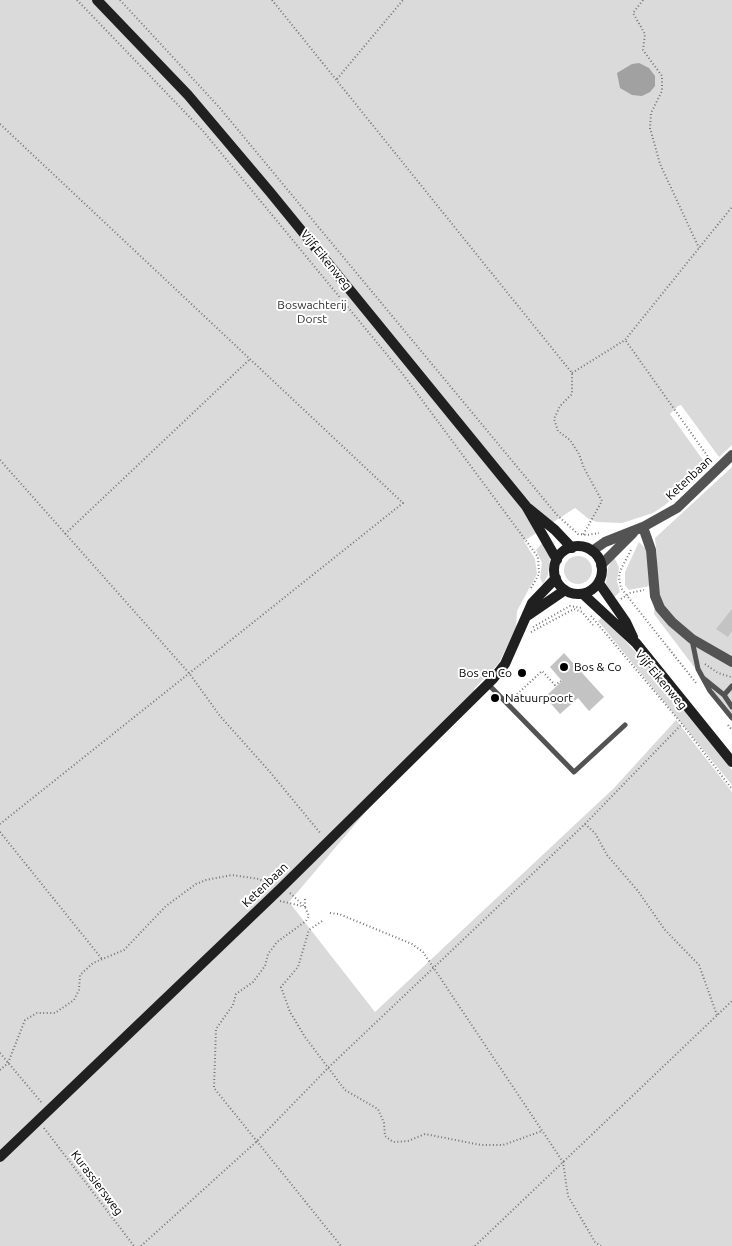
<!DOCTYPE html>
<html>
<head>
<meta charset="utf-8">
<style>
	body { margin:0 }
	canvas { display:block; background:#fff }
</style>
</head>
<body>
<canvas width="732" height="1246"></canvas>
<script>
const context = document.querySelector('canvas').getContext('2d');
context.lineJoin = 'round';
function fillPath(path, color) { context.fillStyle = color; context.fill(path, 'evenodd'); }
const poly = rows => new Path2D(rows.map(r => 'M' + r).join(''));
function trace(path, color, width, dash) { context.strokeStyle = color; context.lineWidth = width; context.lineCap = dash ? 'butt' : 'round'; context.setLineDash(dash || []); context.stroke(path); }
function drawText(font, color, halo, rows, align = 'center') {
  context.font = font + ' Ubuntu,sans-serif'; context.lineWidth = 4; context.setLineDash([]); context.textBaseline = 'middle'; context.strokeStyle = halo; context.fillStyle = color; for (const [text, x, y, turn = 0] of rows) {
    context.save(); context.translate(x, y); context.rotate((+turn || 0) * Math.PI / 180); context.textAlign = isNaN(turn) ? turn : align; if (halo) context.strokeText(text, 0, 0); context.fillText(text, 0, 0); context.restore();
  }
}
fillPath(poly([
	[0,0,732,0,732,445,719,457,681,405,678,406,670,414,708,467,665,505,653,513,622,523,597,522,589,519,575,508,524,541,535,559,537,574,517,611,516,628,499,663,474,689,477,694,404,767,289,902,375,1012,614,788,676,720,732,792,732,1246,0,1246],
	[732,467,732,717,654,614,657,556,655,538],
	[543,542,550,557,548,575,543,584,540,578,542,563,536,550],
	[639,542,646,549,650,586,629,590,625,585,625,572],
	'564 570a14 14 0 1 1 28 0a14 14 0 1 1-28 0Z',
	[614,557,619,567,617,581,620,592,613,598,606,583,608,567],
	[603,616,640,657,732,770,732,785,598,621]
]), '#dadada');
fillPath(poly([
	[639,63,649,68,655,76,655,86,650,92,642,96,632,95,620,88,617,73,632,64]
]), '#a1a1a1');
fillPath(poly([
	[732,609,732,631,728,637,716,629],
	[564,653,604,697,589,711,578,698,560,714,545,697,562,681,550,667]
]), '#c3c3c3');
trace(poly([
	[77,0,203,131,402,373,538,557,539,574,531,588],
	[120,0,219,107,557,515,578,534,587,535,599,533],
	[272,0,572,373,572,394,560,406,554,419,558,431,570,440,579,454,584,468,602,501,583,535],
	[643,0,633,13,645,34,643,50,662,76,662,91,651,113,650,128,660,164,699,248],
	[337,79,403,0],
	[0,124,403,503,0,824],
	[626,341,711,461],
	[572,373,625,340,732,207],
	[0,460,189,673,220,716,270,772,321,834],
	[65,534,250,359],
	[631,550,620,571,619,578,621,588,696,683],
	[621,599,630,593,644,590],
	[591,616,682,724,732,789],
	[533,627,570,606,582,608],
	[531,632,574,609,582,612,593,625],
	[705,664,718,673,731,677],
	[512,699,542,671,555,685,561,681],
	[728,725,732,730],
	[585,824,595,833,607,855,638,891,665,930,699,965,717,1015],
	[0,832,102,959],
	[290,893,305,907,309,916,306,921,277,942,268,954,265,966,253,982,236,994,233,1005,216,1029,214,1088,341,1246],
	[280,901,302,906],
	[305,907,305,897],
	[330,913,339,914,412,944,423,952,563,1162,568,1196,595,1242,601,1246],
	[322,921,309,930,298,967,281,987,290,1012,305,1037,345,1090,378,1109,384,1123,385,1136,393,1142,408,1141,425,1134,481,1145,503,1145,542,1131],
	[0,1053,42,1103],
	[0,1070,8,1063,25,1020,37,1013,55,1013,74,1000,79,990,80,975,93,963,124,950,166,906,196,884,206,880,232,875,259,879,270,884],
	[44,1128,134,1246],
	[141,1246,256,1142,329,1067,585,824,682,724],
	[475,1246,732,1001]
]), '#757575', 2, [1, 2.5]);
trace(poly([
	[692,640,698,669,710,691,732,718],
	[703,678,724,695],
	[488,684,574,772,625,725],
	[732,686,724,695,732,707]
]), '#535353', 5);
trace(poly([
	[643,527,651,550,655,596,660,608,672,622,692,639,732,662],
	[592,551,605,542,643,527,677,508,732,455],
	[601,565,633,533]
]), '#535353', 10);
trace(poly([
	[97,0,188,95,270,192,526,506,557,560],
	[528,508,555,530,572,548],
	'554 570a24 24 0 1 1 48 0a24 24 0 1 1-48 0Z',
	[599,583,626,622,633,637],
	[583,594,636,643,732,762],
	[527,616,565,590],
	[0,1157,280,889,493,679,505,664,532,603,556,578]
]), '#202020', 10);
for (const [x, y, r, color] of [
	[564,667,5,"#000"],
	[522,673,5,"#000"],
	[495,698,5,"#000"]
]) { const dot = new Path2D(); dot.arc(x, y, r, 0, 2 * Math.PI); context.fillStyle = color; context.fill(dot); trace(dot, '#fff', 2); }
drawText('12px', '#000', '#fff', [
	["Vijf Eikenweg",326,260,51],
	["Ketenbaan",689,478,-43],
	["Vijf Eikenweg",661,680,50],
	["Ketenbaan",265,885,-44],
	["Kurassiersweg",97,1183,53]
]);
drawText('12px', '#313131', '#fff', [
	["Boswachterij",312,305],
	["Dorst",312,319]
]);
drawText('12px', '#000', '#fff', [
	["Bos & Co",574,667],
	["Bos en Co",512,673,"right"],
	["Natuurpoort",505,698]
], 'left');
</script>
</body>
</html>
